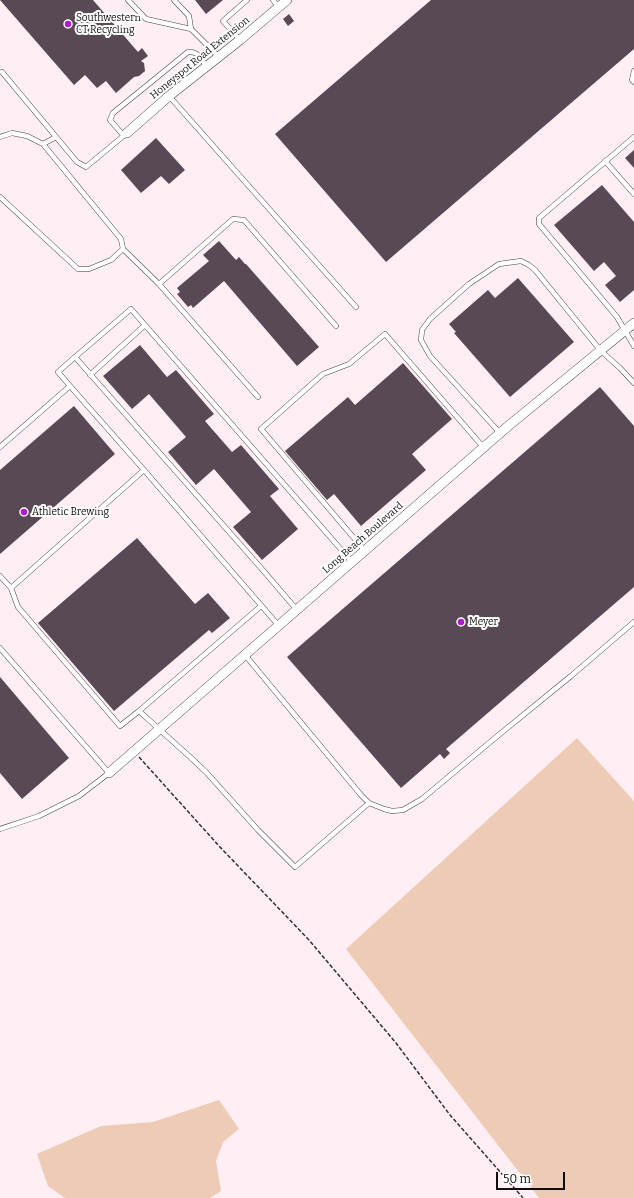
<!DOCTYPE html>
<html>
<head>
<meta charset="utf-8">
<style>
	body { margin:0 }
	#map { position:relative; width:634px; height:1198px; overflow:hidden; background:#ffeff4; font-family:Bitter,serif }
	canvas { display:block }
	.scale { position:absolute; left:496px; top:1172px; width:69px; height:18px; box-sizing:border-box; border:2px solid #0e0e0e; border-top:0; padding-left:5px; font-size:12px; line-height:14px; white-space:nowrap; color:#0e0e0e; -webkit-text-stroke:3px #fff; paint-order:stroke }
</style>
</head>
<body>
<div id="map">
<canvas width="634" height="1198"></canvas>
<div class="scale">50 m</div>
</div>
<script>
const context = document.querySelector('canvas').getContext('2d');
context.lineJoin = 'round';
function fillPath(path, color) { context.fillStyle = color; context.fill(path, 'evenodd'); }
const poly = rows => new Path2D(rows.map(r => 'M' + r).join(''));
function trace(path, color, width, dash) { context.strokeStyle = color; context.lineWidth = width; context.lineCap = dash ? 'butt' : 'round'; context.setLineDash(dash || []); context.stroke(path); }
function drawText(font, color, halo, rows, align = 'center') {
  context.font = font + ' Bitter,serif'; context.lineWidth = 4; context.setLineDash([]); context.textBaseline = 'middle'; context.strokeStyle = halo; context.fillStyle = color; for (const [text, x, y, turn = 0] of rows) {
    context.save(); context.translate(x, y); context.rotate((+turn || 0) * Math.PI / 180); context.textAlign = isNaN(turn) ? turn : align; if (halo) context.strokeText(text, 0, 0); context.fillText(text, 0, 0); context.restore();
  }
}
fillPath(poly([
	[577,738,634,801,634,1198,539,1198,346,949],
	[219,1100,239,1129,223,1142,216,1161,221,1191,210,1198,65,1198,48,1186,37,1154,101,1126,153,1122]
]), '#edcbb5');
fillPath(poly([
	[0,0,93,0,138,52,142,48,148,56,141,61,144,63,145,71,139,76,134,77,116,93,106,81,97,88,85,75,74,85],
	[195,0,223,0,206,14],
	[431,0,634,0,634,49,386,262,275,134],
	[289,14,294,21,288,26,283,19],
	[156,138,185,170,169,184,161,176,141,193,121,170],
	[634,150,634,168,625,158],
	[602,185,634,222,634,290,620,302,605,285,616,276,604,262,594,271,554,225],
	[219,241,236,260,239,257,245,264,246,264,319,347,297,366,224,281,193,308,191,305,188,307,177,294,180,292,177,288,209,261,203,255],
	[518,278,574,342,510,397,454,333,456,332,449,324,488,290,495,298],
	[140,345,167,377,176,370,214,414,205,421,232,452,241,445,279,489,270,496,298,529,262,560,233,527,251,512,214,469,196,485,168,452,186,437,149,394,132,409,103,376],
	[403,363,452,419,412,454,426,470,361,526,334,494,327,500,285,451,348,397,355,405],
	[600,387,634,426,634,587,446,749,450,753,444,759,440,754,401,788,287,657],
	[74,406,115,454,0,554,0,470],
	[137,538,195,604,208,593,230,618,212,633,209,630,114,711,38,623],
	[0,677,69,758,22,799,0,773]
]), '#584954');
const service = poly([
	[128,0,146,19,191,29,219,57],
	[174,0,189,16,191,29],
	[273,0,279,7],
	[240,40,223,21,247,0],
	[634,71,632,80,634,82],
	[2,72,77,162,86,167,127,133],
	[169,96,356,307],
	[124,136,110,120,113,113,188,52,192,52,197,54,207,66],
	[0,137,12,133,27,136,43,144,56,137],
	[634,137,539,218,539,224,617,317,634,346],
	[43,144,121,239,123,249],
	[605,161,634,194],
	[0,197,78,269,89,269,111,260,123,249,159,284,258,397],
	[159,284,233,219,244,220,336,326],
	[90,375,145,325],
	[70,386,58,372,75,357],
	[500,433,430,356,421,340,422,330,430,319,469,284,499,264,521,261,529,265,535,270,601,351,620,368,634,383],
	[0,447,70,386,144,470],
	[365,551,261,429,323,374,349,364,385,334,484,448],
	[0,576,11,588,18,607,120,726,139,711,189,756,206,772,258,830,295,867,369,803],
	[11,588,144,470,279,626],
	[297,610,261,568,75,357,131,309,352,562],
	[0,648,109,773,79,796,39,816,0,829],
	[245,655,361,795,369,803,384,809,392,811,403,810,422,799,495,738,571,676,634,622],
	[139,711,261,606]
]);
const minor = poly([
	[127,133,169,96,240,40,287,0],
	[109,773,507,427,634,323]
]);
trace(service, '#414141', 5.5);
trace(minor, '#414141', 10);
trace(poly([
	[139,757,219,846,309,940,396,1043,450,1115,523,1198]
]), '#303030', 1.5, [4, 2]);
trace(service, '#fff', 4.5);
trace(minor, '#fff', 9);
for (const [x, y, r, color] of [
	[68,24,4,"#b01bca"],
	[24,512,4,"#b01bca"],
	[461,622,4,"#b01bca"]
]) { const dot = new Path2D(); dot.arc(x, y, r, 0, 2 * Math.PI); context.fillStyle = color; context.fill(dot); trace(dot, '#fff', 1.5); }
drawText('10px', '#0e0e0e', '#fff', [
	["Southwestern",76,18],
	["CT Recycling",76,30],
	["Athletic Brewing",32,512],
	["Meyer",469,622]
], 'left');
drawText('10px', '#0e0e0e', '#fff', [
	["Honeyspot Road Extension",200,58,-39],
	["Long Beach Boulevard",363,538,-41]
]);
</script>
</body>
</html>
